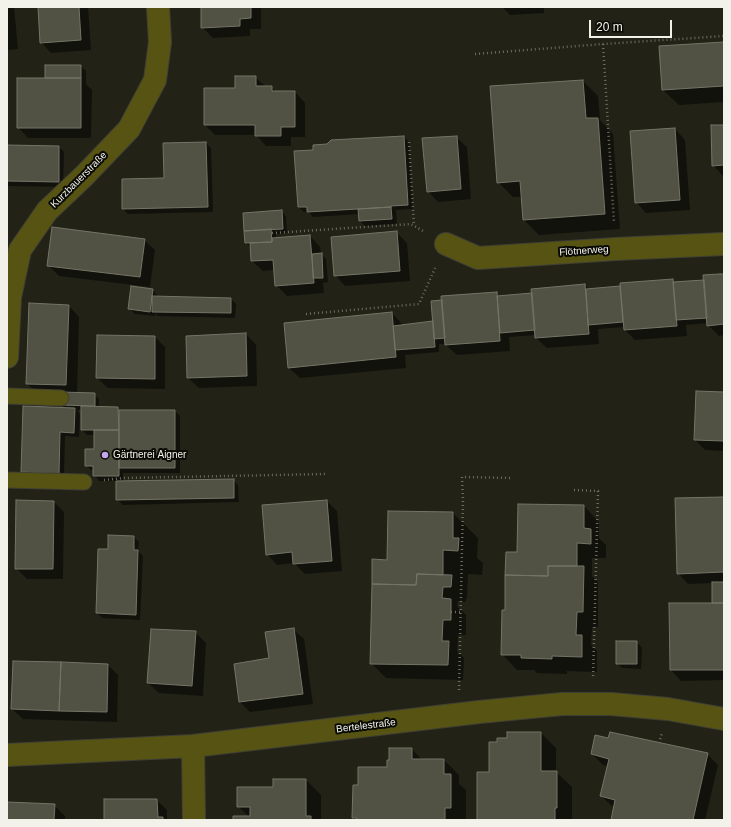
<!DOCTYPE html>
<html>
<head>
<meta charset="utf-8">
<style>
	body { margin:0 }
	#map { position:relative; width:731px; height:827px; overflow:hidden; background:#222217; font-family:Helvetica,sans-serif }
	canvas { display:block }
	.frame { position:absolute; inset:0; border:8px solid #f2f2ea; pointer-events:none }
	.scale { position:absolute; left:589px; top:20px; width:83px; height:18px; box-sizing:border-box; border:2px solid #f2f2ea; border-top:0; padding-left:5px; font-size:12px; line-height:14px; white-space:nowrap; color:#f2f2ea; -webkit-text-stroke:3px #0b0b06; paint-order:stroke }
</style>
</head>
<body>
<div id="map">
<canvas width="731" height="827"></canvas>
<div class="frame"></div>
<div class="scale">20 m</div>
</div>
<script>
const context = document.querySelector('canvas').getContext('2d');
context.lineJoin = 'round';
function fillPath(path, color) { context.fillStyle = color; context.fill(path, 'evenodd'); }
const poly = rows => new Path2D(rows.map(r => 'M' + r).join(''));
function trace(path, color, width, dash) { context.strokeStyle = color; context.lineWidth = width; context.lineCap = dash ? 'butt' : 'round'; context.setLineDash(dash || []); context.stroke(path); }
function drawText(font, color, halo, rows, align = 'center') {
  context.font = font + ' Helvetica,sans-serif'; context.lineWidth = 4; context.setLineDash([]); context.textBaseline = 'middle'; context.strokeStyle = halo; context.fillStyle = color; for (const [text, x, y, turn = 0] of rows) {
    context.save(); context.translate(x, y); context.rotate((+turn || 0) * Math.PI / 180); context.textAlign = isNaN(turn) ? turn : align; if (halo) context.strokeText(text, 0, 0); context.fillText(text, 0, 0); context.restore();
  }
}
fillPath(poly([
	[7,7,14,7,18,49,7,50],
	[39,7,88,7,91,50,51,53,41,42],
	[202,7,261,7,261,29,250,29,250,36,213,38,202,27],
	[502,7,544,7,544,13,510,15],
	[724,43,724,102,679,105,663,90,660,47],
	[46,66,81,66,86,71,86,84,92,90,91,138,28,138,18,127,46,79],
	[255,77,266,87,271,87,277,92,295,92,305,103,305,137,291,137,291,146,266,146,256,135,215,135,205,125,236,89],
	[583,81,598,96,600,120,613,134,620,229,539,235,524,220,522,197,513,197,498,182],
	[724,126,724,176,723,176,713,165],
	[675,129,685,140,690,210,646,213,636,202],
	[404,137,409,142,413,209,396,210,397,224,365,226,360,221,359,214,313,217,309,212,304,212,298,207,295,152,314,151,328,145,331,141],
	[456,137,467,147,471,199,438,202,428,191],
	[206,143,211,148,213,212,128,214,123,209,165,178],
	[7,146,59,147,64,152,63,187,7,186],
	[281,211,286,216,287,233,276,234,276,239,310,236,320,247,321,254,326,259,328,282,323,283,324,293,287,296,276,285,275,270,263,271,252,261,251,248,246,243],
	[397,233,407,243,410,281,345,286,335,275],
	[144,240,155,250,150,287,59,276,48,265],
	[724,275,724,335,719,336,708,325,708,323,686,325,687,336,635,340,625,330,625,327,598,329,599,344,547,348,536,338,536,335,509,337,510,351,457,355,446,345,446,344,439,344,439,352,405,355,406,368,300,378,289,368,285,324,392,313,402,324,402,326,434,322,496,293,500,297,531,294,585,285,589,289,620,287,622,289,673,280,676,283,703,281],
	[152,290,157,295,157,298,231,299,236,304,235,318,158,316,155,314,155,316,135,314,130,309],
	[30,304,69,306,79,317,77,393,94,394,99,399,99,407,118,408,121,411,175,411,180,416,180,473,123,473,123,482,233,480,238,485,239,502,123,505,117,499,117,481,99,481,94,475,94,470,91,470,86,465,95,450,95,435,87,435,82,430,82,410,77,410,80,414,79,437,65,436,64,478,27,477,22,472,65,408,62,405,38,394,27,384],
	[246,334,256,345,257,386,199,388,188,378],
	[155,337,165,347,165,389,108,388,97,378],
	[724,393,724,451,705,450,695,440],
	[724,498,724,680,681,681,671,670,670,604,714,604,713,583,688,584,678,573],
	[327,501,337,511,342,571,305,574,294,563,277,565,267,554],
	[54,502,64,512,63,579,27,579,16,568],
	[584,506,599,522,599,538,606,545,606,558,592,558,592,576,598,582,598,627,592,627,591,645,597,651,597,672,567,671,567,674,537,673,534,670,517,670,502,654,506,611,518,553],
	[453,513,478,538,477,558,483,563,482,575,468,574,467,599,466,599,466,602,458,601,457,606,466,615,466,635,458,635,457,651,464,658,463,680,386,678,371,663,388,561],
	[134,537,139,542,138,551,143,556,140,620,102,618,97,613,109,550],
	[293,629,304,639,313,704,250,712,240,702],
	[195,632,206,643,203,696,159,693,148,683],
	[617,642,637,642,642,648,641,669,622,668,617,663],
	[108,665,118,675,117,722,23,719,12,709],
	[541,733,556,748,556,772,572,787,572,820,478,820,498,743,508,739],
	[390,749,412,749,422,760,444,760,459,775,459,784,466,790,466,820,356,820,353,818,359,786,388,768,390,761],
	[592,754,707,754,718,765,705,820,612,820,615,807,612,806,601,796,608,766,603,765],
	[274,780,306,780,321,795,321,820,234,820,249,817,238,806,274,788],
	[157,800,167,810,167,820,105,820],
	[7,803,54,805,65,816,65,820,7,820]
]), '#0007');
const building = poly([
	[38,7,79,7,81,40,40,43,38,7],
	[201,7,251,7,251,18,240,19,240,26,201,28,201,7],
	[724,42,724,86,662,90,659,46,724,42],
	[45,65,81,65,81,78,45,78,45,65],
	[235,76,256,76,256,86,272,86,272,91,295,91,295,127,281,127,281,136,255,136,255,125,204,125,204,88,235,88,235,76],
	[17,78,81,78,81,128,17,128,17,78],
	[583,80,586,118,598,118,605,214,523,220,520,181,497,183,490,86,583,80],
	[711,125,724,125,724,165,712,166,711,125],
	[675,128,680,200,635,203,630,131,675,128],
	[404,136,408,205,391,206,391,207,307,212,307,207,298,207,294,151,313,150,313,145,327,144,331,140,404,136],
	[457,136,461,189,427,192,422,138,457,136],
	[206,142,208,207,122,209,122,179,164,178,163,143,206,142],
	[7,145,59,146,59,182,7,181,7,145],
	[391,207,392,219,359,221,358,209,391,207],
	[282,210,283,229,244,231,243,213,282,210],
	[52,227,145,239,140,277,47,266,52,227],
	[271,229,272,242,245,243,244,231,271,229],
	[397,231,400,271,334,276,331,237,397,231],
	[310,235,314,283,275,286,273,260,251,261,250,243,272,242,272,238,310,235],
	[322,253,323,278,313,278,312,254,322,253],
	[720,274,724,274,724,324,707,326,703,275,720,274],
	[673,279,677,326,624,330,620,283,673,279],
	[704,280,707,318,676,320,673,282,704,280],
	[585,284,589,334,535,338,531,289,585,284],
	[131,286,153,289,150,312,128,309,131,286],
	[620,286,623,322,588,325,586,289,620,286],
	[497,292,500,341,445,345,441,296,497,292],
	[532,293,535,330,500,333,497,296,532,293],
	[152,296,231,298,231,313,152,312,152,296],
	[442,300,445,338,434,339,431,301,442,300],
	[29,303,69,305,66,385,26,384,29,303],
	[392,312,396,357,288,368,284,323,392,312],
	[433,321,435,347,395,350,393,326,433,321],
	[246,333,247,376,187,378,186,336,246,333],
	[97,335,155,336,155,379,96,378,97,335],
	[696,391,724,392,724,441,694,440,696,391],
	[61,392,95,393,95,406,61,405,61,392],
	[23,406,75,408,74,433,60,432,59,474,21,472,23,406],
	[81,406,118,407,119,430,81,430,81,406],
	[119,410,175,410,175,468,119,468,119,410],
	[94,430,119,430,119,476,93,476,93,466,85,466,85,449,94,449,94,430],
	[234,479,234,498,116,500,116,481,234,479],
	[724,497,724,572,677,574,675,498,724,497],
	[16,500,54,501,53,569,15,569,16,500],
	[327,500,332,561,293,564,292,552,266,555,262,505,327,500],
	[518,504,584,505,584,528,591,529,591,544,577,543,577,566,548,566,548,576,505,575,506,552,517,552,518,504],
	[388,511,453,512,453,538,459,538,458,551,443,550,443,575,417,574,416,585,372,584,372,559,387,560,388,511],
	[108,535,134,536,134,550,138,550,136,615,96,613,98,549,108,549,108,535],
	[548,566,584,566,583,612,577,612,576,635,582,635,582,657,552,656,552,659,521,658,521,655,501,655,502,610,505,610,505,575,548,576,548,566],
	[417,574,452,575,451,587,443,587,442,598,451,599,451,620,443,620,442,641,449,641,448,665,370,664,372,584,416,585,417,574],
	[712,582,724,582,724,603,712,603,712,582],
	[669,603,724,603,724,670,670,670,669,603],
	[294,628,303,694,239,702,234,664,269,658,265,632,294,628],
	[151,629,196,631,192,686,147,683,151,629],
	[616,641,637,641,637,664,616,664,616,641],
	[13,661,61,662,59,711,11,709,13,661],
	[61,662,108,664,107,712,59,711,61,662],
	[507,732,541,732,541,771,557,771,557,808,555,808,555,820,477,820,477,772,489,772,489,742,497,742,497,738,507,738,507,732],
	[610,732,708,753,693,820,611,820,615,800,600,796,609,759,591,754,595,735,608,738,610,732],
	[389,748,412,748,412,759,444,759,444,774,451,774,451,808,445,808,445,820,357,820,357,818,352,818,353,785,358,785,358,767,387,767,387,760,389,760,389,748],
	[273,779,306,779,306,816,311,816,311,820,233,820,233,816,250,816,250,807,237,807,237,787,273,787,273,779],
	[104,799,157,799,158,817,163,817,163,820,104,820,104,799],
	[7,802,55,804,54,820,7,820,7,802]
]);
fillPath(building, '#515144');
trace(building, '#747467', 1);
const lane = poly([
	[7,396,61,398],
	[7,480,84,482]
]);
const street = poly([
	[446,244,478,258,616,249,724,244],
	[7,357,10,297,20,250,47,211,84,176,129,129,155,80,160,42,158,7],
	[193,746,194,820],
	[7,755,193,746,479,712,562,704,611,704,668,709,724,719]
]);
trace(lane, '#3f3f35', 17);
trace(street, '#3f3f35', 24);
trace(poly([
	[603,44,614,223],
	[475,54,603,44,724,36],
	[409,142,414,225],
	[272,233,411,224,425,232],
	[306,314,419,304,436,266],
	[104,480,124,478,327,474],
	[574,490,598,491,593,679],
	[451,612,461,612],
	[459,690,463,500,462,477,513,478],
	[659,743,662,733]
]), '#6d6d63', 2.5, [1, 3]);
trace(lane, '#575413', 15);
trace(street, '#575413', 22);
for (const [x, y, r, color] of [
	[105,455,4,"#c6a6f0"]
]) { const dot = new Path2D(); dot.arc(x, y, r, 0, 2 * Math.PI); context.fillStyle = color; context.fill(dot); trace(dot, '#0b0b06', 1.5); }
drawText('10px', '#f2f2ea', '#0b0b06', [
	["Kurzbauerstraße",79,180,-45],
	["Flötnerweg",584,251,-4],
	["Bertelestraße",366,726,-7]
]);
drawText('10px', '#f2f2ea', '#0b0b06', [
	["Gärtnerei Aigner",113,455]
], 'left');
</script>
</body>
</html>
